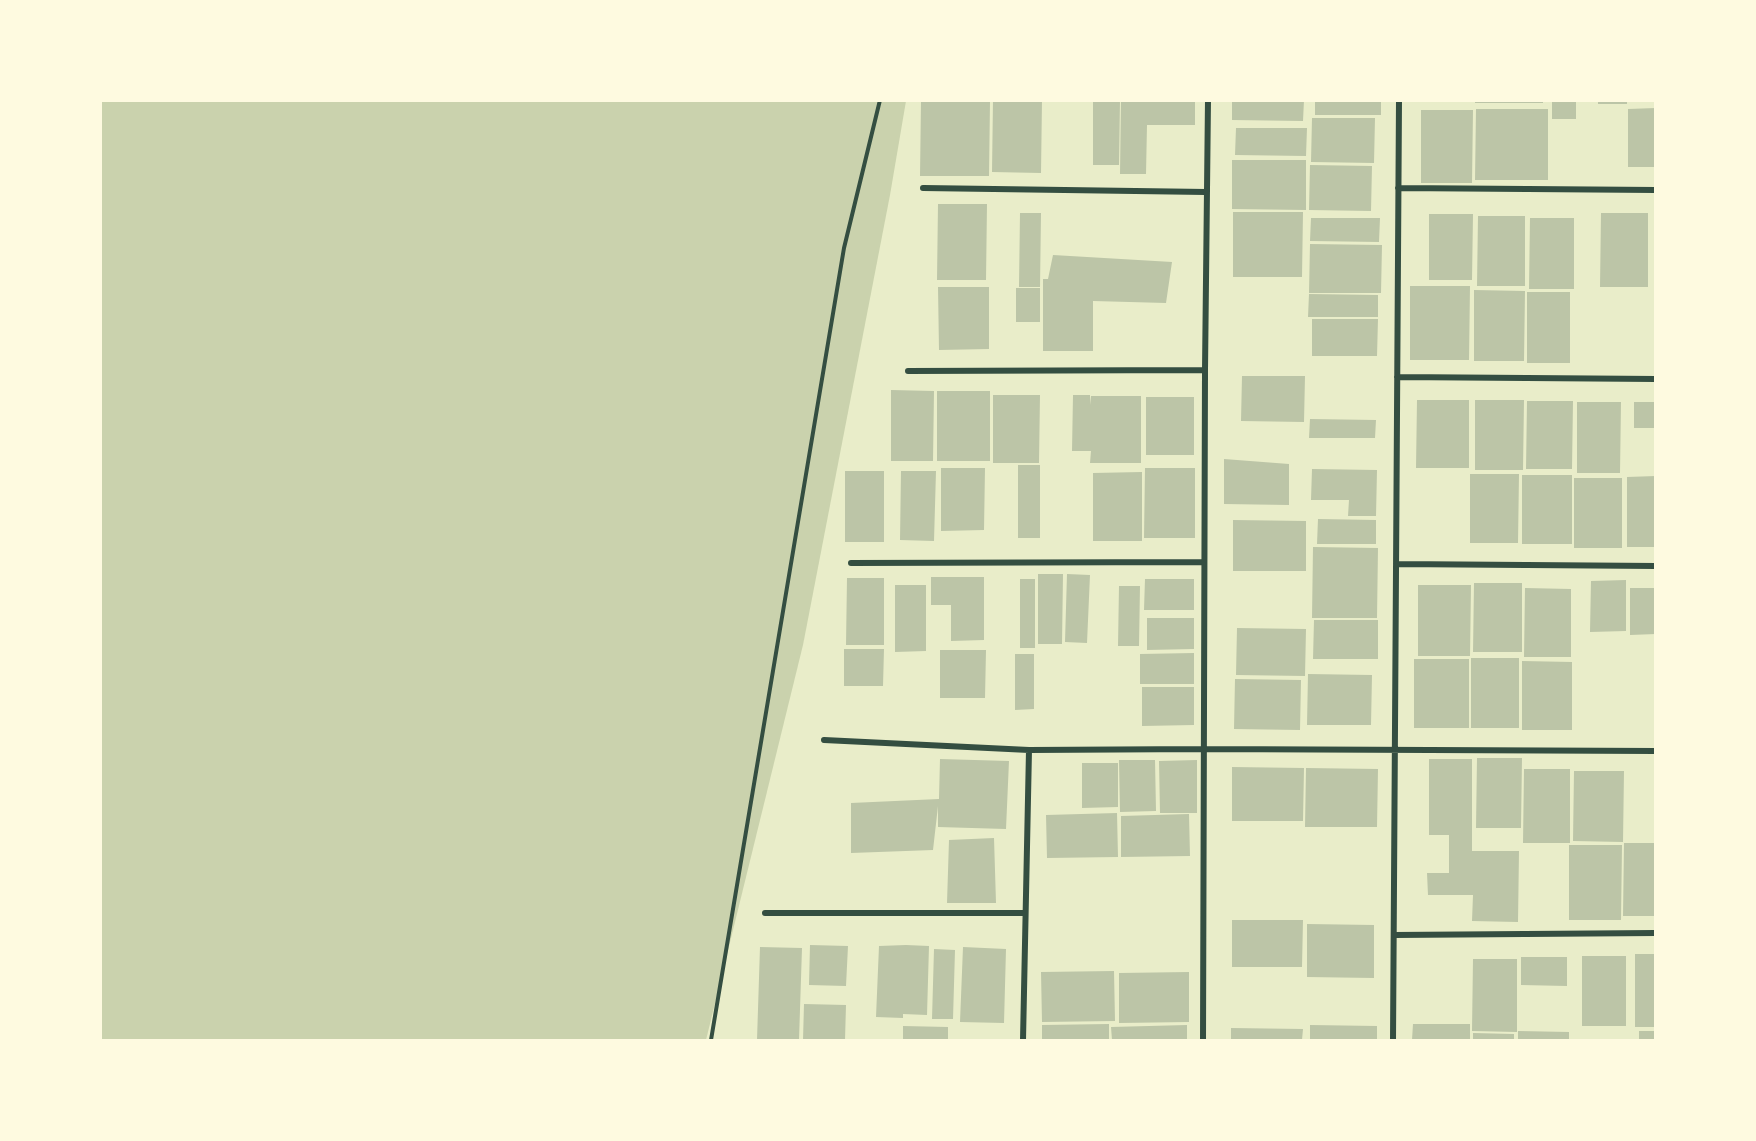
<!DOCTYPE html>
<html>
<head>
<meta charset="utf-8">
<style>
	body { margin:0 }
	#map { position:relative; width:1756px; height:1141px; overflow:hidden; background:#e9edc9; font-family:Lato,sans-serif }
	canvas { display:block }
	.frame { position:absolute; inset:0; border:102px solid #fefae0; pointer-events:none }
</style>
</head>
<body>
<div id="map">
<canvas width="1756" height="1141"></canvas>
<div class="frame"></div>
</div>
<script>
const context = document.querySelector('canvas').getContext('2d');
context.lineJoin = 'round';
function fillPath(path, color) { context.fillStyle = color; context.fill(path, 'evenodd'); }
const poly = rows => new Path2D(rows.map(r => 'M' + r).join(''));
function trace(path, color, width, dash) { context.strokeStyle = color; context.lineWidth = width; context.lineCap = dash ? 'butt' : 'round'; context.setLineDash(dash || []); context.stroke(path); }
fillPath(poly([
	[101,101,906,101,890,195,803,645,706,1040,101,1040]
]), '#cad2ad');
fillPath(poly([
	[993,100,1042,100,1041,173,992,172],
	[1093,100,1120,100,1119,165,1093,165],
	[1121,100,1195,100,1195,125,1147,125,1146,174,1120,174],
	[1232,100,1304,100,1303,121,1232,120],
	[1315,100,1381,100,1381,115,1315,115],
	[1475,100,1543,100,1543,103,1475,103],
	[1552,100,1576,100,1576,119,1552,119],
	[1598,100,1627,100,1627,104,1598,104],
	[921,101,990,102,989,176,920,176],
	[1656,108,1656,167,1628,167,1628,109],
	[1476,109,1548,109,1548,180,1475,180],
	[1421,110,1473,110,1472,183,1421,183],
	[1312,118,1375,118,1374,163,1311,162],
	[1236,128,1307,128,1306,156,1235,155],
	[1232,160,1306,160,1306,210,1232,209],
	[1310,165,1372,166,1371,211,1309,210],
	[938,204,987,204,986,280,937,280],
	[1233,212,1303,212,1302,277,1233,277],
	[1020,213,1041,213,1040,287,1019,287],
	[1601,213,1648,213,1648,287,1600,287],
	[1429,214,1473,214,1472,280,1429,280],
	[1478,216,1525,216,1525,286,1477,286],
	[1311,218,1380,218,1379,242,1310,241],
	[1530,218,1574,218,1574,289,1529,289],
	[1310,244,1382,245,1381,293,1309,293],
	[1053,255,1172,262,1166,303,1093,301,1093,351,1043,351,1043,279,1048,279],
	[1410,286,1470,286,1469,360,1410,360],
	[938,287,989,287,989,349,939,350],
	[1016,288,1040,288,1040,322,1016,322],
	[1474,290,1525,291,1524,361,1474,361],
	[1527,292,1570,292,1570,363,1527,363],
	[1309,294,1378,295,1378,317,1308,317],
	[1312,319,1378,319,1377,356,1312,356],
	[1242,376,1305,376,1304,422,1241,421],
	[891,390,934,391,933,461,891,461],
	[937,391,990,391,990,461,937,461],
	[993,395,1040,395,1039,463,993,463],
	[1073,395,1090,395,1090,405,1091,396,1141,396,1141,463,1090,463,1091,451,1072,451],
	[1146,397,1194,397,1194,455,1146,455],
	[1417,400,1469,400,1469,468,1416,468],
	[1475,400,1524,400,1523,470,1475,470],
	[1527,401,1573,401,1572,469,1526,469],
	[1577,402,1621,402,1620,473,1577,473],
	[1634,402,1656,402,1656,428,1634,428],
	[1310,419,1376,420,1375,438,1309,438],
	[1224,459,1289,464,1289,505,1224,504],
	[1018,465,1040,465,1040,538,1018,538],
	[941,468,985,468,984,530,941,531],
	[1145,468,1195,468,1195,538,1144,538],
	[1312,469,1377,470,1376,516,1348,516,1349,500,1311,500],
	[845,471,884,471,884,542,845,542],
	[901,471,936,471,934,541,900,540],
	[1142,472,1142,541,1093,541,1093,473],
	[1470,474,1519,474,1518,543,1470,543],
	[1522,475,1572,475,1572,544,1522,544],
	[1656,476,1656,547,1627,547,1627,477],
	[1574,478,1622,478,1622,548,1574,548],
	[1318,519,1376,520,1376,544,1317,544],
	[1233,520,1306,521,1306,571,1233,571],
	[1313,547,1378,548,1377,618,1312,618],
	[1038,574,1063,574,1062,644,1038,644],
	[1067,574,1090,575,1087,643,1065,642],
	[931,577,984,577,984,640,951,641,951,605,931,605],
	[847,578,884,578,884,645,846,645],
	[1020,579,1035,579,1035,648,1020,648],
	[1145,579,1194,579,1194,610,1144,610],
	[1626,580,1626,631,1590,632,1591,581],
	[1474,583,1522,583,1522,652,1473,652],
	[895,585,926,585,926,651,895,652],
	[1418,585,1471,585,1470,656,1418,656],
	[1119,586,1140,586,1139,646,1118,646],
	[1525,588,1571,589,1571,657,1524,657],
	[1630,588,1656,588,1656,634,1630,635],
	[1147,618,1194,618,1194,649,1147,650],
	[1314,620,1378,620,1378,659,1313,659],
	[1237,628,1306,629,1305,676,1236,675],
	[844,649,884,649,883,686,844,686],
	[940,650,986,650,985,698,940,698],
	[1194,653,1194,684,1140,684,1140,654],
	[1015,654,1034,654,1034,709,1015,710],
	[1471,658,1519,658,1519,728,1471,728],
	[1414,659,1469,659,1469,728,1414,728],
	[1522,661,1572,662,1572,730,1522,730],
	[1308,674,1372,675,1371,725,1307,725],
	[1235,679,1301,680,1300,730,1234,729],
	[1142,687,1194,687,1194,725,1142,726],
	[1477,758,1522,758,1521,828,1476,828],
	[940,759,1009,761,1006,829,938,827,938,806,933,850,851,853,851,803,939,799],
	[1429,759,1472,759,1472,851,1519,851,1518,922,1472,921,1473,895,1428,895,1427,873,1449,873,1449,835,1429,835],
	[1119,760,1155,760,1156,811,1120,812],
	[1197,760,1197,813,1160,813,1159,761],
	[1082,763,1118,763,1118,807,1082,808],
	[1232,767,1304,768,1303,821,1232,821],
	[1306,768,1378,769,1377,827,1305,827],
	[1524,769,1570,769,1570,843,1523,843],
	[1574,771,1624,771,1623,842,1573,841],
	[1117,813,1118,857,1047,858,1046,815],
	[1189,814,1190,856,1121,857,1121,816],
	[994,838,996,903,947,903,949,840],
	[1624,843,1656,843,1656,916,1623,916],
	[1569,845,1622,845,1621,920,1569,920],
	[1232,920,1303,920,1302,967,1232,967],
	[1307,924,1374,925,1374,978,1307,977],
	[810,945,848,946,846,986,809,985],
	[906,945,929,946,927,1015,903,1014,903,1018,876,1017,879,946],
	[760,947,802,948,799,1040,757,1040],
	[963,947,1006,949,1004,1023,960,1022],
	[934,949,955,950,953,1019,932,1019],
	[1635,954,1656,954,1656,1027,1635,1027],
	[1582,956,1626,956,1626,1026,1582,1026],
	[1521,957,1567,957,1567,986,1521,985],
	[1473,959,1517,959,1517,1032,1472,1031],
	[1114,971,1115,1021,1042,1022,1041,972],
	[1189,972,1189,1022,1119,1023,1119,973],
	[804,1004,846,1005,845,1040,803,1040],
	[1109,1024,1109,1040,1042,1040,1042,1025],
	[1413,1024,1470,1024,1470,1040,1412,1040],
	[1187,1025,1187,1040,1112,1040,1111,1027],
	[1310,1025,1377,1026,1377,1040,1310,1040],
	[903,1026,948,1027,948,1040,903,1040],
	[1231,1028,1303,1029,1302,1040,1231,1040],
	[1518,1031,1569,1032,1569,1040,1518,1040],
	[1639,1031,1656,1031,1656,1040,1639,1040],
	[1473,1033,1514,1034,1514,1040,1473,1040]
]), '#bcc5a7');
trace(poly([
	[711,1040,844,248,880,100]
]), '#344e41', 4);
trace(poly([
	[923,188,1206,192],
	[1398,188,1656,190],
	[908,371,1205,370],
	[1397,377,1656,379],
	[851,563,1204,562],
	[1396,564,1656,566],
	[824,740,1029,750,1203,749,1656,751],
	[765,913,1024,913],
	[1394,935,1656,933],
	[1023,1040,1029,750],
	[1203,1040,1205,370,1208,100],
	[1393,1040,1399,100]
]), '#344e41', 6);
</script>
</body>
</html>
